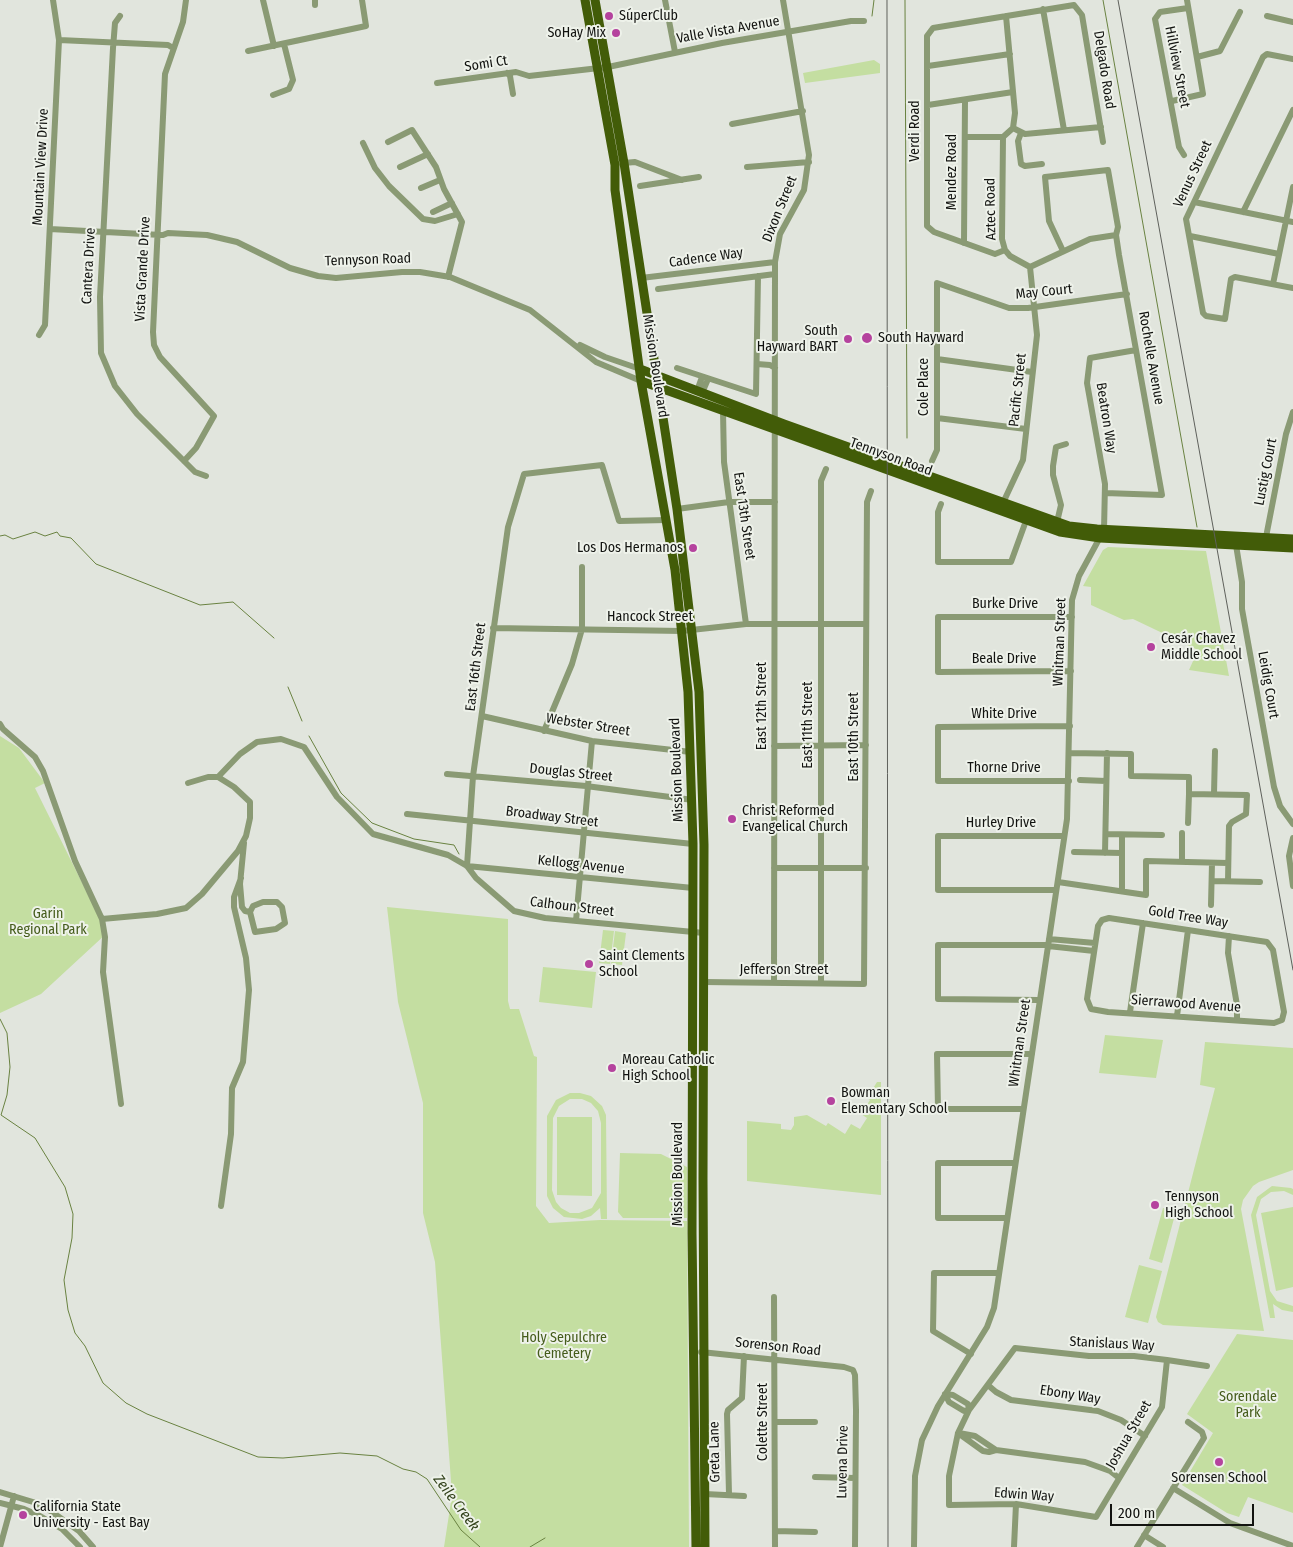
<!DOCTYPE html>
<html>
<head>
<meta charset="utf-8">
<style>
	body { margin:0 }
	#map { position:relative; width:1293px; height:1547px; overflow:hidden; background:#e1e5dd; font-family:"Fira Sans Condensed",sans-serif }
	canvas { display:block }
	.scale { position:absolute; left:1110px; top:1504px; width:144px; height:22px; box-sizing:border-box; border:2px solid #121310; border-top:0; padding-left:6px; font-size:15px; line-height:18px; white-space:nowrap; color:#121310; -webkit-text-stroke:4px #eef2ea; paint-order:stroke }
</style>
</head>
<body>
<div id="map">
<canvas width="1293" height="1547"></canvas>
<div class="scale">200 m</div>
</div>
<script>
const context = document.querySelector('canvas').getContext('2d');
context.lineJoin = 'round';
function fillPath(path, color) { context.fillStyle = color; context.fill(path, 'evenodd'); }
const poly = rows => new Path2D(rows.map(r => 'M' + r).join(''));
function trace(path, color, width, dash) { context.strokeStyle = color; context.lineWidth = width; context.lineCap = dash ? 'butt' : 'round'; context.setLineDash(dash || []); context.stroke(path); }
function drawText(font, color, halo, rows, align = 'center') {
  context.font = font + ' "Fira Sans Condensed",sans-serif'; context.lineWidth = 4; context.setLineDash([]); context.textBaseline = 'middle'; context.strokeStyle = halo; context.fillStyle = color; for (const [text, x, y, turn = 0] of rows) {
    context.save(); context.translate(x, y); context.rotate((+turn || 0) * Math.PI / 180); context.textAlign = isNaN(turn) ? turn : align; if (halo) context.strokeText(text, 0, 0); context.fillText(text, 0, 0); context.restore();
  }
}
fillPath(poly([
	[874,60,880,64,880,73,805,83,803,73],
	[1108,547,1206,551,1229,676,1189,670,1198,650,1133,619,1124,620,1091,605,1091,587,1083,586,1103,550],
	[0,736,19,748,45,783,35,788,107,933,41,994,0,1013],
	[387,907,508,919,508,1001,510,1009,519,1009,534,1056,537,1057,536,1206,549,1223,600,1220,687,1221,689,1547,444,1547,452,1495,435,1262,423,1213,423,1103,398,1002],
	[603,930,614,931,610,964,599,963],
	[615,931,626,933,622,965,611,964],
	[543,967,596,972,592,1008,539,1002],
	[1105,1035,1163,1040,1156,1078,1099,1073],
	[1205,1042,1293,1048,1293,1170,1259,1182,1253,1186,1243,1200,1241,1209,1264,1331,1163,1325,1158,1322,1156,1317,1215,1088,1200,1085],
	[877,1082,881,1082,881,1195,747,1181,747,1121,781,1124,781,1129,791,1130,794,1125,794,1117,807,1115,826,1126,828,1123,845,1134,851,1124,860,1129,867,1118,861,1114,870,1100,867,1098],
	[570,1093,580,1093,591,1096,602,1106,606,1115,607,1219,601,1219,600,1208,591,1216,582,1219,564,1217,553,1208,547,1196,547,1116,556,1100],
	[570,1099,582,1099,591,1103,598,1111,601,1123,601,1193,592,1208,579,1213,570,1213,561,1208,556,1202,552,1190,553,1118,559,1106],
	[557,1117,592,1117,592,1196,557,1195],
	[620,1153,661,1154,687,1167,687,1218,623,1218,618,1212],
	[1272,1186,1291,1188,1293,1189,1293,1195,1284,1191,1271,1192,1261,1199,1256,1215,1270,1291,1277,1301,1293,1306,1293,1312,1282,1310,1273,1304,1275,1318,1270,1318,1251,1215,1257,1197],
	[1293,1207,1293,1287,1276,1291,1261,1213],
	[1163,1208,1176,1211,1162,1263,1149,1259],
	[1139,1265,1162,1271,1148,1323,1125,1317],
	[1237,1334,1293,1340,1293,1513,1248,1497,1239,1517,1227,1513,1182,1485,1213,1433,1187,1414]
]), '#c4dea1');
trace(poly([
	[905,0,907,438],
	[1103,0,1197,527],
	[872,16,874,0],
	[0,536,5,535,13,539,35,532,45,536,57,532,60,536,71,538,96,564,200,605,233,602,274,638],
	[288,687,302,721],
	[309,736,341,793,372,823,414,839,454,845,459,854],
	[0,1019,7,1033,10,1067,7,1095,1,1115,35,1138,65,1187,73,1214,72,1238,64,1280,68,1310,75,1333,85,1346,103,1383,126,1403,147,1414,258,1457,283,1458,340,1453,377,1456,403,1469,416,1472,427,1479,461,1530,480,1547],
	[530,1547,545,1538]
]), '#698240', 1);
trace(poly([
	[263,0,274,46],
	[315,0,315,5],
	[665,0,675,52],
	[1043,9,1064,130],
	[120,16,115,23,113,48,100,297,101,353,115,386,137,414,195,472,206,476],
	[1006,16,1015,113,1013,128],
	[1267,16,1293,22],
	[59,40,168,45,173,48],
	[248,51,366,26,362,0],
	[1197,57,1220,51,1240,12],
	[1293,59,1267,54,1263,57,1186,219,1203,313,1206,316,1225,319,1231,279,1235,277,1293,288],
	[928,66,1010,54],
	[507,73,510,76,513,94],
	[437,83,516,72,529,76,608,67,722,43,851,21,864,21],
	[273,95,289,89,293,80,284,44],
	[1172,101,1203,94,1187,0],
	[928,105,1013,92],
	[732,124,803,111],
	[1021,133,1018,141,1021,164,1025,166,1042,164],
	[966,137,1003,137,1013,128,1025,134,1101,127],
	[1003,137,1002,239,1005,250,1010,256,1030,267],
	[388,142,412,130,436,167,444,189,462,222,448,277],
	[363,143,375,168,389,186,423,219,435,221,458,214],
	[1184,155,1179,147,1155,19,1160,12,1188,8],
	[624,163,635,162,682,180],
	[400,167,428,154],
	[747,167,809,162],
	[640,186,699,177],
	[421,188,440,180],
	[1194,202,1293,222],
	[433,212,452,203],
	[1243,212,1293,110],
	[50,229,161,235],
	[163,235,168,233,207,235,237,242,290,268,318,276,336,278,402,272,420,272,450,277,530,310,596,362,641,381],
	[1190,236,1279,254],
	[964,243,965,100],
	[1005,250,995,254,934,232,927,226,927,36,933,28,1074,5,1082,15,1103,142],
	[1063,251,1049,221,1045,177,1108,170,1118,227,1116,235,1119,255,1162,495,1105,493],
	[1030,267,1090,239,1116,235],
	[641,278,775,262],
	[1273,284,1293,187],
	[658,289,775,274],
	[39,335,45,325,59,40,53,0],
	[580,345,605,357,640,369],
	[937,359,1032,372],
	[757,364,770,365,775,368],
	[677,368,756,394,758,276],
	[697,391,702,377],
	[702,393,708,379],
	[723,411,724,462,746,624],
	[937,418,1026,429],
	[184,461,196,448,214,416,160,357,154,345,153,332,165,74,183,22,186,0],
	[932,461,937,450,937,283,1009,308,1028,308,1127,294],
	[941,504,938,512,938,562,1011,562,1027,518],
	[1002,505,1023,460,1037,335,1030,267],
	[677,509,729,502,775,502],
	[667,520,619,521,602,465,524,474,508,527,473,776,467,866,693,888],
	[1057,522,1061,505,1053,475,1053,466,1056,447,1066,444],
	[1266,537,1286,434,1293,412],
	[1236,545,1242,582,1242,609,1274,787,1280,806,1293,824],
	[493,628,682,631,746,624,866,624],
	[1071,671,938,672,938,617,1072,617],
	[482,716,592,741,691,752],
	[0,724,3,729,35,757,43,771,75,861,102,919,105,937,103,972,121,1104],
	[544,731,572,664,582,629,582,567],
	[774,746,866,745],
	[1070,753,1131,754,1131,776,1189,777,1189,794,1247,795,1246,814,1232,822,1229,826,1228,881],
	[447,774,586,786,693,800],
	[218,777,240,754,257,742,281,739,304,747,337,797,373,834,448,855,467,866,476,878,514,911,545,918,704,933],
	[1080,780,1106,781],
	[1069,781,938,781,938,727,1070,726],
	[1214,794,1215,751],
	[407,814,693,844],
	[1188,823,1189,794],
	[1106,834,1162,835],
	[1293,838,1289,856,1293,886],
	[244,843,240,884,242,907,245,911,250,912,255,932,276,929,285,923,282,907,277,902,263,902,253,906,250,912],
	[1074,852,1122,853],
	[1105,853,1107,753],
	[1182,862,1182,833],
	[774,868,866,868],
	[1212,881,1260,882],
	[1058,882,1146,895,1146,861,1228,863],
	[1056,890,938,890,938,836,1064,836],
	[1122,891,1122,835],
	[1211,905,1212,863],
	[1109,918,1267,942,1273,950,1284,1012,1282,1020,1274,1023,1108,1012,1091,1009,1087,999,1098,926,1102,920,1109,918],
	[102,919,157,914,186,908,202,894,238,851,246,836,250,818,250,802,234,787,218,777,208,777,188,783],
	[576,921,592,741],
	[1229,936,1228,953,1237,1005,1237,1020],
	[1049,939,1095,943],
	[1048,946,1094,951],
	[704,982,864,984,867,502,871,491],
	[774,982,775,262,780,234,804,190,809,155,783,0],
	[821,983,821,481,826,469],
	[1039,1000,938,999,938,945,1048,945],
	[1130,1012,1143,923],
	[1177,1016,1188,930],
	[1022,1109,938,1109,937,1054,1032,1054],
	[221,1206,231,1134,232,1088,243,1062,249,990,246,958,234,907,234,897,241,878],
	[1007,1218,938,1218,938,1163,1015,1163],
	[774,1297,775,1547],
	[701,1352,844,1367,853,1370,855,1375,856,1410,855,1547],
	[971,1354,933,1331,934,1273,999,1273],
	[1167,1360,1162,1407,1096,1517,1016,1504,949,1505,949,1476,958,1433,969,1410,1015,1348,1089,1356,1134,1356,1167,1360,1207,1366],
	[989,1386,996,1392,1011,1400,1098,1411,1121,1420,1145,1436],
	[945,1394,953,1395,968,1404,969,1410,964,1411,949,1402,945,1394],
	[775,1422,815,1422],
	[958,1433,983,1451,989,1452,996,1450,1085,1462,1110,1471,1119,1478],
	[959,1433,975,1436,996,1450],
	[815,1477,855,1478],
	[1173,1488,1230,1523,1293,1546],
	[0,1492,33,1502,49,1510,79,1531,93,1547],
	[705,1494,744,1496],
	[729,1494,727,1414,728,1410,742,1398,744,1356],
	[0,1503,24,1509,40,1516,62,1529,80,1547],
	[775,1531,815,1532],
	[1144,1535,1163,1547],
	[0,1547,14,1496],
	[914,1547,915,1476,922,1440,938,1406,987,1327,994,1308,1067,819,1072,600,1079,576,1104,530,1105,484,1087,383,1090,358,1136,350],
	[1014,1547,1016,1504],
	[1137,1547,1204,1438,1202,1432,1188,1422]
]), '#8a9a74', 6);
trace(poly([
	[585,0,615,165,615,190,641,381,675,570,688,692,693,844,692,1233,696,1547],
	[595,0,624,163,677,509,699,692,704,845,703,1178,705,1547],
	[640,369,784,424,1069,526,1097,529,1293,539],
	[641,381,1060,532,1100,538,1293,548]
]), '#425c08', 9);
trace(poly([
	[887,0,888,1547],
	[1118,0,1293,970]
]), '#5e605b', 1);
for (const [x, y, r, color] of [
	[609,16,5,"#b5439e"],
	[616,33,5,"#b5439e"],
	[867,338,6,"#b5439e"],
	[848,339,5,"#b5439e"],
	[693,548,5,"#b5439e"],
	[1151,647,5,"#b5439e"],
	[732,819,5,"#b5439e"],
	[589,964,5,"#b5439e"],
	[612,1068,5,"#b5439e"],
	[831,1101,5,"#b5439e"],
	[1155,1205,5,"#b5439e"],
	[1219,1462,5,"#b5439e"],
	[23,1515,5,"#b5439e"]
]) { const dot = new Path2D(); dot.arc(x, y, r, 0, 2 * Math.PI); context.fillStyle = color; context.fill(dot); trace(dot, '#eef2ea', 2); }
drawText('14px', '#121310', '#eef2ea', [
	["SúperClub",619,16],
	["SoHay Mix",606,33,"right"],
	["South",838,331,"right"],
	["Hayward BART",838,347,"right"],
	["South Hayward",878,338],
	["Los Dos Hermanos",683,548,"right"],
	["Cesár Chavez",1161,639],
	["Middle School",1161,655],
	["Christ Reformed",742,811],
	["Evangelical Church",742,827],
	["Saint Clements",599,956],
	["School",599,972],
	["Moreau Catholic",622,1060],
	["High School",622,1076],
	["Bowman",841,1093],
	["Elementary School",841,1109],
	["Tennyson",1165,1197],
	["High School",1165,1213],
	["Sorensen School",1219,1478,"center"],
	["California State",33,1507],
	["University - East Bay",33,1523]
], 'left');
drawText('14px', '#121310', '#eef2ea', [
	["Valle Vista Avenue",728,30,-10],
	["Somi Ct",486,64,-9],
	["Hillview Street",1177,67,79],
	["Delgado Road",1104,70,81],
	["Verdi Road",915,131,-90],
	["Mountain View Drive",41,167,-87],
	["Mendez Road",952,172,-90],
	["Venus Street",1193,174,-65],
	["Dixon Street",780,209,-68],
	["Aztec Road",991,209,-91],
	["Cadence Way",706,258,-8],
	["Tennyson Road",368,260,-2],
	["Cantera Drive",89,266,-87],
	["Vista Grande Drive",143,269,-87],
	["May Court",1044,292,-6],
	["Rochelle Avenue",1151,358,80],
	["Mission Boulevard",655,366,81],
	["Cole Place",924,387,-90],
	["Pacific Street",1018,390,-84],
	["Beatron Way",1106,418,81],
	["Tennyson Road",891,457,20],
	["Lustig Court",1266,472,-79],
	["East 13th Street",744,516,82],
	["Burke Drive",1005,604],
	["Hancock Street",650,617],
	["Whitman Street",1060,642,-88],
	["Beale Drive",1004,659],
	["East 16th Street",476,667,-83],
	["Leidig Court",1268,685,80],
	["East 12th Street",762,706,-90],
	["White Drive",1004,714],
	["Webster Street",588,725,9],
	["East 11th Street",808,725,-90],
	["East 10th Street",854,737,-90],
	["Thorne Drive",1004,768],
	["Mission Boulevard",677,770,-92],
	["Douglas Street",571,773,6],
	["Broadway Street",552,817,7],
	["Hurley Drive",1001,823],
	["Kellogg Avenue",581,865,6],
	["Calhoun Street",572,907,7],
	["Gold Tree Way",1188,917,9],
	["Jefferson Street",784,970],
	["Sierrawood Avenue",1186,1004,4],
	["Whitman Street",1020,1043,-82],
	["Mission Boulevard",678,1174,-90],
	["Stanislaus Way",1112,1344,3],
	["Sorenson Road",778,1347,6],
	["Ebony Way",1070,1395,9],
	["Colette Street",763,1422,-90],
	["Joshua Street",1129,1435,-60],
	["Greta Lane",715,1452,-91],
	["Luvena Drive",843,1462,-89],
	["Edwin Way",1024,1495,4]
]);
drawText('14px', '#455c1b', '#eef2ea', [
	["Garin",48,914],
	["Regional Park",48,930],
	["Holy Sepulchre",564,1338],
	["Cemetery",564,1354],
	["Sorendale",1248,1397],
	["Park",1248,1413]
]);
drawText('italic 15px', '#32411b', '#eef2ea', [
	["Zeile Creek",456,1503,53]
]);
</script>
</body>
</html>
